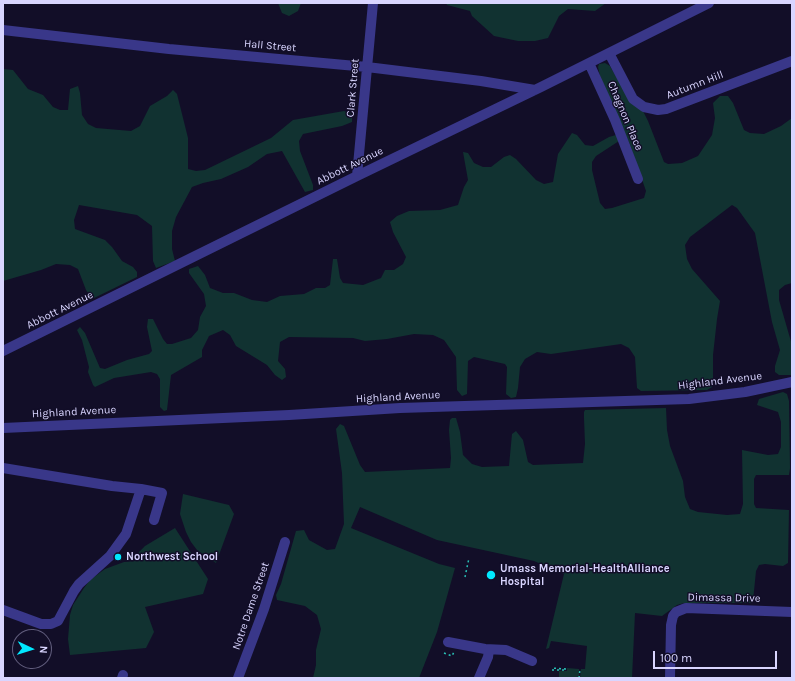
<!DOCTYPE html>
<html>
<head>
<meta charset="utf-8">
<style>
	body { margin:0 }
	#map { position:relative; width:795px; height:681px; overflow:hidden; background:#120e28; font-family:Karla,sans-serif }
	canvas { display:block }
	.frame { position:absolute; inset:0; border:4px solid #d9d5ff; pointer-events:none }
	.north { position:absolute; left:12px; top:629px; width:40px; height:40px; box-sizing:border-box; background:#120e28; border:1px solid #625e7e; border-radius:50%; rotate:94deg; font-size:11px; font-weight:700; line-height:16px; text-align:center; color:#d9d5ff }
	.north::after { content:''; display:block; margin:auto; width:14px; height:18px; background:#01e8ff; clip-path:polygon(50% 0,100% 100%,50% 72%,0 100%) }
	.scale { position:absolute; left:653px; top:651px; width:124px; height:18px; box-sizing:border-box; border:2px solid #d9d5ff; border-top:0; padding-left:5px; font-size:12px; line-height:14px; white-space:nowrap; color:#d9d5ff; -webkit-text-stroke:3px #120e28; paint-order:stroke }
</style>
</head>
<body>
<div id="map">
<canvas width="795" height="681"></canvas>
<div class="frame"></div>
<div class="north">N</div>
<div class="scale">100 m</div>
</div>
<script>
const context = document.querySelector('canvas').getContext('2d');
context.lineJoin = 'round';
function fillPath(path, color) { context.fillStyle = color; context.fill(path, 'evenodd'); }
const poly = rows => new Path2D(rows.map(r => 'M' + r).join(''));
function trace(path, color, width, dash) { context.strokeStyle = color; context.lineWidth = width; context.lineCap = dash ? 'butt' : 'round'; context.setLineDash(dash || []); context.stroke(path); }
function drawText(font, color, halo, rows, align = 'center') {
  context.font = font + ' Karla,sans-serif'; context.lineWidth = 3; context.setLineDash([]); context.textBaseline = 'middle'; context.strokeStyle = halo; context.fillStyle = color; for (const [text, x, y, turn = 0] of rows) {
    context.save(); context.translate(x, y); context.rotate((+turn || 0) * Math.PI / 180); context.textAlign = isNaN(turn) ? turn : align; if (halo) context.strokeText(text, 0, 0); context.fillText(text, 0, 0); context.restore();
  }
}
fillPath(poly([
	[278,3,301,3,298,11,289,16,282,13],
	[446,3,606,3,595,11,568,9,559,16,548,38,535,41,518,41,494,36,472,16,470,11,447,5],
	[605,63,610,66,626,94,643,111,648,121,664,162,668,164,682,163,698,156,712,135,715,118,713,103,720,96,728,96,733,103,744,130,750,133,764,134,781,126,792,118,792,283,785,285,779,290,779,300,792,345,792,375,779,375,775,372,775,366,780,350,772,322,755,233,737,208,732,205,690,237,685,245,687,259,692,269,720,301,717,319,713,355,713,384,712,387,707,390,641,391,637,388,635,357,629,348,621,344,551,354,537,352,525,359,520,367,518,388,516,397,511,398,506,394,507,367,505,364,474,357,468,361,467,394,462,396,457,390,456,357,444,340,433,335,414,334,387,339,365,341,353,338,289,337,280,342,278,361,285,369,286,377,282,380,275,375,267,365,236,346,230,335,223,330,209,336,202,350,202,357,171,375,167,410,164,411,160,407,160,379,157,374,151,372,114,378,95,387,93,385,88,372,89,367,82,340,77,330,80,327,85,333,100,368,105,369,127,360,149,354,152,351,147,327,148,319,153,319,163,339,167,344,172,344,191,338,198,330,200,317,206,306,204,294,189,273,189,269,198,266,205,275,210,288,223,293,234,293,252,300,267,302,280,296,304,294,316,288,325,288,330,285,333,259,337,259,340,278,343,283,363,285,381,278,385,270,394,270,403,264,406,257,393,232,390,222,397,216,409,211,440,210,458,205,464,187,468,180,463,152,468,153,474,163,483,167,491,167,504,157,510,155,516,159,536,180,544,184,553,182,558,154,572,133,577,135,585,145,593,146,609,137,616,135,619,141,596,156,592,162,592,170,600,203,605,209,612,208,644,198,646,191,630,145,600,76,598,67,599,64],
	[3,69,13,70,28,89,43,95,53,107,60,110,68,110,70,89,78,86,80,93,82,115,88,124,96,128,131,131,140,126,150,106,167,96,173,90,177,94,188,138,188,169,196,171,205,170,271,138,293,120,344,111,352,114,352,122,342,126,303,134,299,141,300,151,313,185,313,190,305,192,282,151,267,154,248,167,221,179,203,183,192,187,176,217,172,231,172,249,175,261,156,268,153,261,152,226,137,215,79,205,74,220,75,229,105,240,112,247,122,261,133,267,137,272,137,277,92,299,86,290,78,269,70,265,56,264,41,270,3,281],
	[783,392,787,394,789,401,790,468,789,475,756,475,754,479,754,504,756,508,789,510,788,563,783,566,765,564,759,565,756,571,753,601,752,603,684,603,677,605,662,616,635,613,632,678,580,678,581,669,585,669,587,646,551,641,549,648,546,649,564,574,534,561,437,540,360,507,351,528,439,564,455,568,437,632,419,678,313,678,316,665,316,650,321,629,317,615,305,606,277,600,276,595,281,584,296,531,304,530,309,540,327,550,335,549,344,524,342,473,336,429,340,424,344,426,360,465,365,472,450,468,451,458,449,430,450,420,452,418,456,418,460,432,463,455,472,464,482,467,509,466,512,434,516,431,523,440,528,462,533,465,583,463,585,444,584,418,584,412,585,410,666,408,667,430,670,446,683,481,685,497,690,509,698,512,727,515,740,514,743,504,742,450,768,455,778,454,781,447,781,422,778,412,757,405,759,399],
	[183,494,229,505,234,514,216,563,197,550,191,542,186,532,180,514],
	[175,528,208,579,203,594,145,607,154,632,146,648,70,655,68,639,70,615,73,605,84,588,90,580,105,569,124,562,135,561,139,552,145,546],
	[567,668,579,669,579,678,559,678,559,671,567,671]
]), '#113231');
trace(poly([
	[465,577,469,558],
	[444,653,452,656,454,652],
	[552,670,566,670,566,669,552,668],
	[579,678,580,669]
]), '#29bfb5', 1.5, [2, 3]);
trace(poly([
	[3,30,169,49,367,67,481,81,535,90],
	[609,53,633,99,644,107,658,110,666,109,792,61],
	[589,63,615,120,638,179],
	[357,176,373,3],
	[3,351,357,176,541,87,709,3],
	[3,428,289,415,400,408,689,399,745,392,792,382],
	[3,468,112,486,141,489],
	[3,610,41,624,51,624,58,621,74,591,79,584,110,556,126,534,141,489,162,493,154,520],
	[448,642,485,649,506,650,532,661],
	[122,678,123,675],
	[238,678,264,609,285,542],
	[479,678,488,657,489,650],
	[670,678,671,625,673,616,676,612,686,608,792,612]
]), '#393789', 10);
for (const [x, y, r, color] of [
	[118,557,4,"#01e8ff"],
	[491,575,5,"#01e8ff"]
]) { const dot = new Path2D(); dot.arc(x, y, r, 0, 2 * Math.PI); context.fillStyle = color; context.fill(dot); trace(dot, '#120e28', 1.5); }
drawText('11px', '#d9d5ff', '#120e28', [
	["Hall Street",270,46,5],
	["Autumn Hill",695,85,-21],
	["Clark Street",353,88,-85],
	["Chagnon Place",625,116,67],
	["Abbott Avenue",350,166,-26],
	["Abbott Avenue",60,310,-26],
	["Highland Avenue",720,381,-7],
	["Highland Avenue",398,397,-3],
	["Highland Avenue",74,412,-3],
	["Dimassa Drive",724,598,1],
	["Notre Dame Street",251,606,-71]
]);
drawText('bold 11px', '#d9d5ff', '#120e28', [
	["Northwest School",126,557],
	["Umass Memorial-HealthAlliance",500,569],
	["Hospital",500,582]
], 'left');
</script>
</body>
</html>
